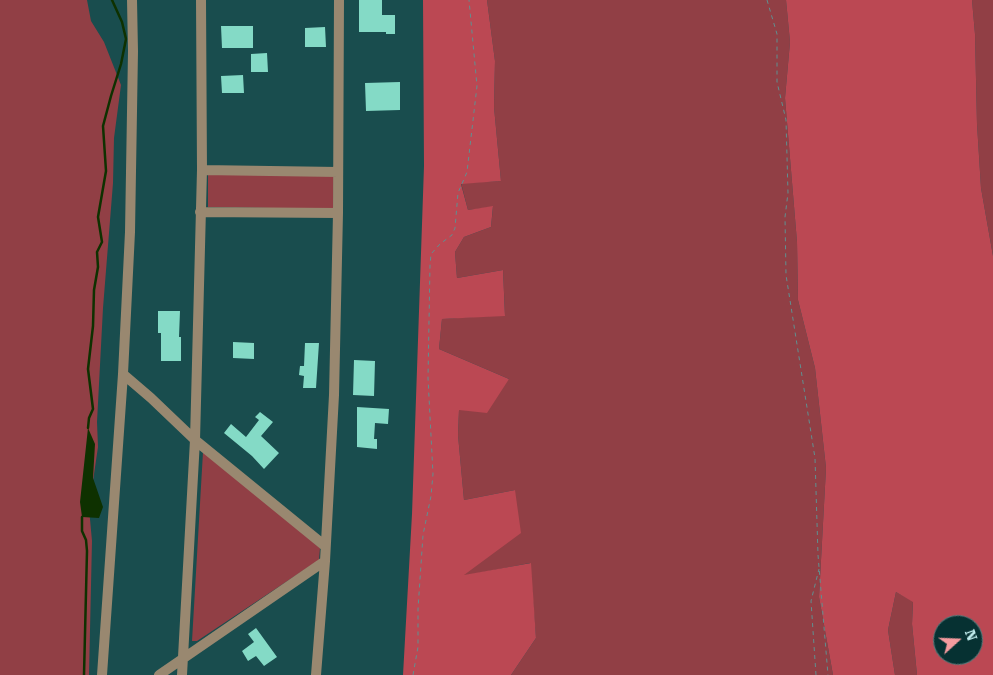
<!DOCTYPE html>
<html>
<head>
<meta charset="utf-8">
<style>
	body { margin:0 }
	#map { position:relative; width:993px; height:675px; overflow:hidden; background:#194d4e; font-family:"Roboto Serif",serif }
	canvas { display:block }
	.north { position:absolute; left:933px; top:615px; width:50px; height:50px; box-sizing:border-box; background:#063132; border:1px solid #517d7d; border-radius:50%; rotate:70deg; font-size:14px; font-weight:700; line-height:20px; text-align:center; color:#c2eeee }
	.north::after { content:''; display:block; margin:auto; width:18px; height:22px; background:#f59b9e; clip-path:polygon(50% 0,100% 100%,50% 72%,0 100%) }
</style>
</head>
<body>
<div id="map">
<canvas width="993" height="675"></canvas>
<div class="north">N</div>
</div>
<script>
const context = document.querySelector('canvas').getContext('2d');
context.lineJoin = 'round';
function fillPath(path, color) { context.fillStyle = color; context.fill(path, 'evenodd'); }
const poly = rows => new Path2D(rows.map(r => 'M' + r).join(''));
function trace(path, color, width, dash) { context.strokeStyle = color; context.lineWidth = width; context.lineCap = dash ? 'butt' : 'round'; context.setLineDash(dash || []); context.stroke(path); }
fillPath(poly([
	[0,0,87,0,91,21,104,42,121,85,114,138,113,183,103,308,97,422,98,447,89,508,92,541,89,675,0,675],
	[487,0,786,0,790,42,785,98,797,242,798,300,815,368,826,468,819,597,833,675,511,675,536,638,530,563,463,576,515,490,464,500,458,435,459,410,509,379,439,349,442,319,505,315,503,270,457,278,455,252,464,237,491,227,493,207,468,210,461,183,501,181,494,107,495,61],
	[972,0,993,0,993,256,981,188,977,124,975,34],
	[208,173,334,175,333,209,208,207],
	[203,452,208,452,320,548,319,560,197,641,192,641],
	[896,592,913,601,912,624,917,675,895,675,888,630]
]), '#913f45');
fillPath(poly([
	[423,0,487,0,495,61,494,107,501,181,461,184,468,210,493,206,491,227,464,237,455,252,457,278,503,270,505,316,442,319,439,349,509,379,487,413,459,410,458,435,464,500,515,490,521,533,464,575,531,563,536,638,511,675,403,675,412,514,424,166],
	[786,0,972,0,975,34,977,124,981,188,993,256,993,675,917,675,912,624,913,602,896,592,888,630,895,675,833,675,819,597,826,468,815,368,798,300,797,242,785,98,790,42],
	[943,625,973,625,973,655,943,655]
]), '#bb4853');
fillPath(poly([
	[88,428,95,444,93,478,103,507,99,518,82,517,80,502]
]), '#0e3100');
trace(poly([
	[88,428,89,418,93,409,88,369,93,326,94,290,98,267,97,252,102,242,98,217,106,171,103,126,111,96,121,64,126,39,122,22,112,0],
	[82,517,82,531,86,540,87,551,84,675]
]), '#0e3100', 2.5);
fillPath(poly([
	[359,0,382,0,382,15,395,15,395,34,386,34,386,32,359,32],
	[221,26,253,26,253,48,222,48],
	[325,27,326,47,305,47,305,28],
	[267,53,268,72,251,72,251,54],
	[243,75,244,93,222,93,221,76],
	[400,82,400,110,366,111,365,83],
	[158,311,180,311,179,337,181,337,181,361,161,361,161,333,158,333],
	[233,342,254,343,254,359,233,358],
	[305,343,319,343,316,388,303,388,304,376,299,375,300,366,304,366],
	[354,360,375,361,374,396,353,395],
	[357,407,389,409,388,424,375,423,374,439,377,439,377,449,357,447],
	[260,412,273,422,261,436,279,453,264,469,252,456,224,433,231,424,246,437,259,420,255,417],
	[256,628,277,657,264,666,256,656,248,661,242,651,254,642,248,634]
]), '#84dac6');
trace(poly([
	[767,0,777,34,777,82,786,120,788,193,785,217,786,275,815,458,818,555,828,675],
	[413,675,418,647,418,609,423,535,431,496,433,474,428,378,430,265,431,254,440,244,452,235,455,228,458,193,467,172,477,86,469,0],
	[816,675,811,601,819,569]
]), '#5f9090', 1, [4, 4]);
trace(poly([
	[202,170,338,172],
	[200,212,338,213],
	[123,374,151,398,195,440,325,546],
	[102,675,123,374,130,232,133,51,132,0],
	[159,675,325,561],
	[182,675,195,440,202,170,201,0],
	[316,675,325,561,334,395,338,213,339,0]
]), '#998870', 10);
</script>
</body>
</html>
